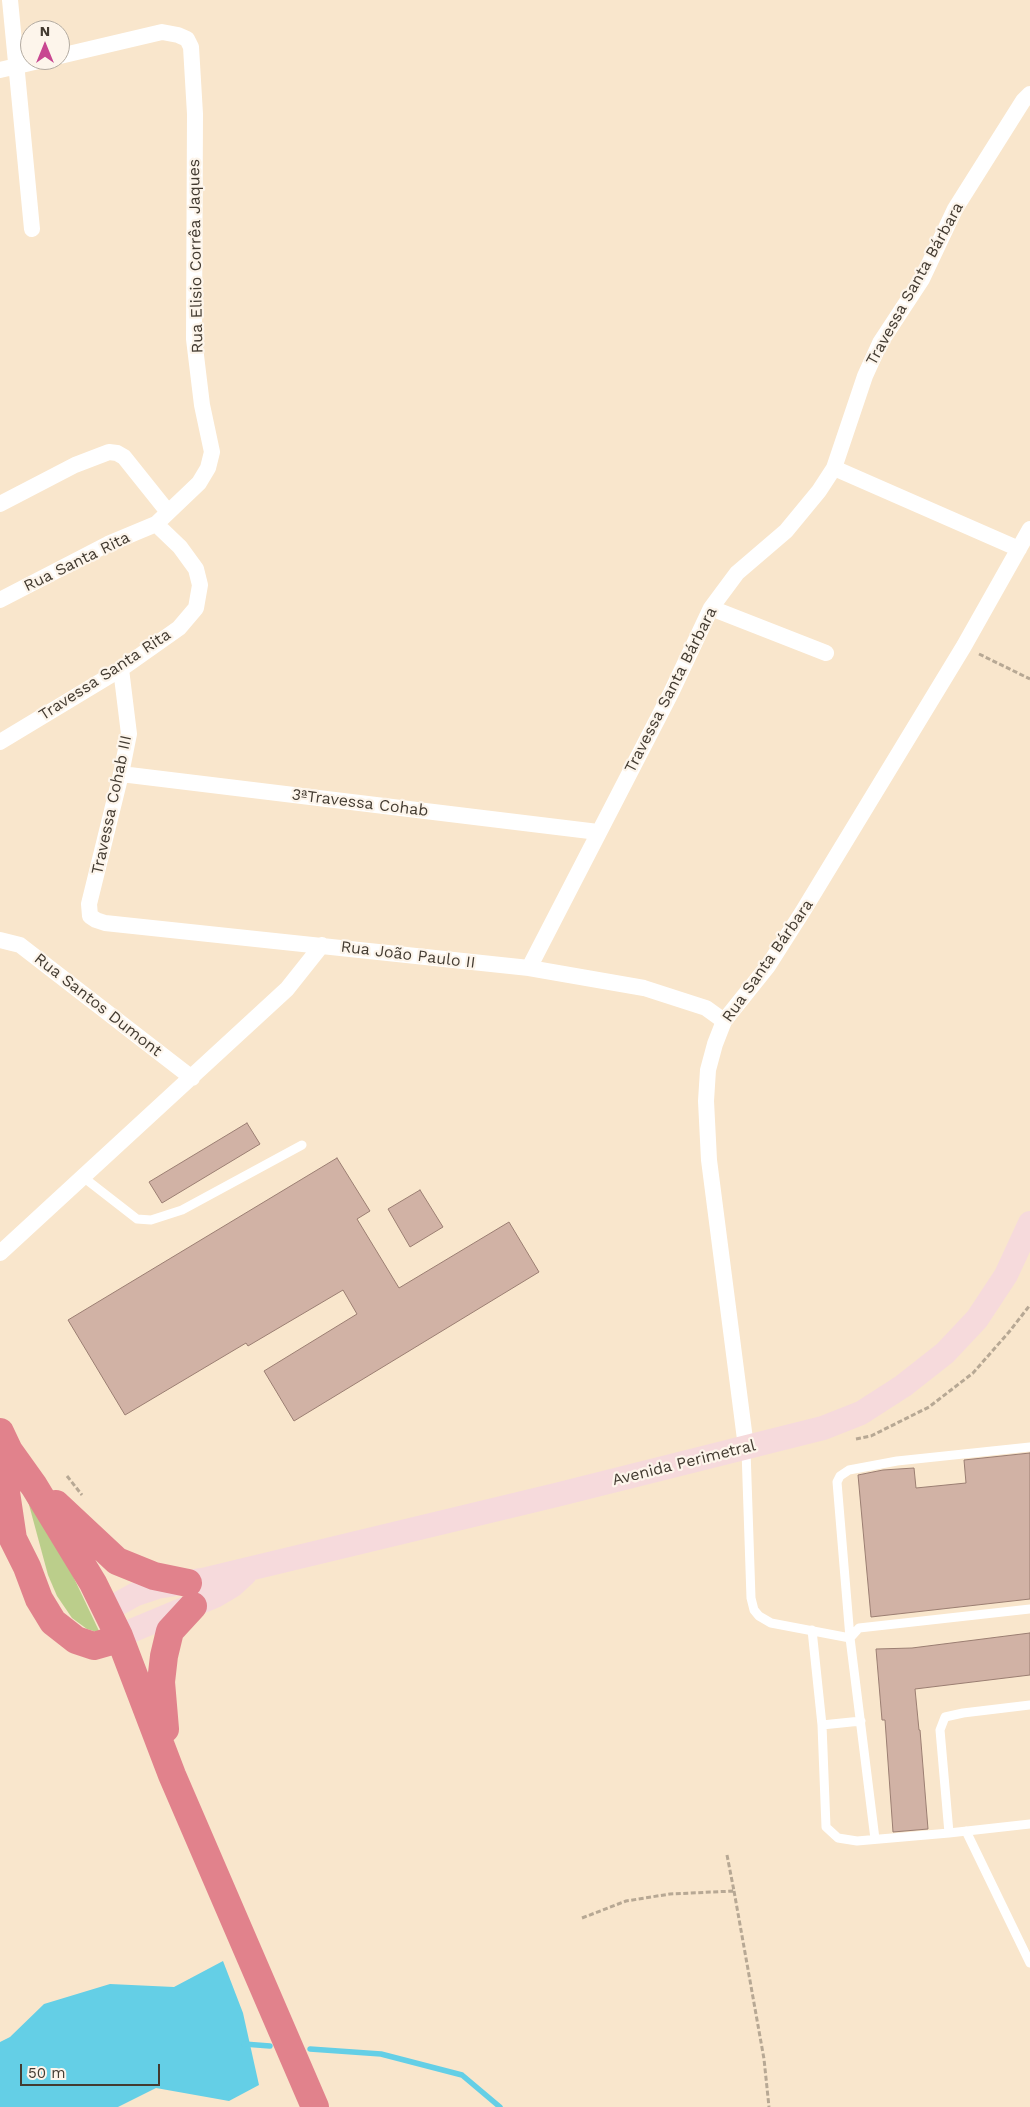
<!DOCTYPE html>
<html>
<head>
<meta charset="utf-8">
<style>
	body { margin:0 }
	#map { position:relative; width:1030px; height:2107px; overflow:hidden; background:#f9e6cc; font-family:"Work Sans",sans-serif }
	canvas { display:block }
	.north { position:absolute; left:20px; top:20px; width:50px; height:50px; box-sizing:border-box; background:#fdf5eb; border:1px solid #b3aba1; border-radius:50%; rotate:0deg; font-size:14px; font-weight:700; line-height:20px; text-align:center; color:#433b31 }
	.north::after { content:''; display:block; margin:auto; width:18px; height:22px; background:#c84791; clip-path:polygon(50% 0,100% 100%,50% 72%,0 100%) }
	.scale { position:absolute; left:20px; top:2064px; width:140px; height:22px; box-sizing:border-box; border:2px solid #433b31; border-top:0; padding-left:6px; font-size:15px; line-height:18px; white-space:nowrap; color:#433b31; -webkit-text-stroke:4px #fdf5eb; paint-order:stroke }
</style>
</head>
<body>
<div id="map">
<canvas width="1030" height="2107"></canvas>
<div class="north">N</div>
<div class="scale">50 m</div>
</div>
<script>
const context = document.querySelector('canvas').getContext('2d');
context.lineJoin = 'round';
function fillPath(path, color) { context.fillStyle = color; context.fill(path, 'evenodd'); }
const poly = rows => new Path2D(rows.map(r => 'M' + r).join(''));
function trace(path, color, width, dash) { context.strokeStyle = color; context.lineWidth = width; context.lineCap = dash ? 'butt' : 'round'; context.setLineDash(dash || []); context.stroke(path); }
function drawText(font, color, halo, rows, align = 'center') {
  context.font = font + ' "Work Sans",sans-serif'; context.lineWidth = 4.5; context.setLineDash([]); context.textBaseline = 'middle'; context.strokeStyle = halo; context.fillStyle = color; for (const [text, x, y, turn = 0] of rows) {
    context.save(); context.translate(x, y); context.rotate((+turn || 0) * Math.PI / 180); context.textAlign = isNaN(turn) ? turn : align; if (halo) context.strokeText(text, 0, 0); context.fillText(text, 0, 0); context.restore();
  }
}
fillPath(poly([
	[25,1490,73,1576,100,1633,87,1629,72,1618,57,1596,48,1575]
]), '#bbce8b');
fillPath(poly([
	[223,1961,243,2013,259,2085,229,2101,156,2088,118,2107,0,2107,0,2042,10,2037,44,2004,110,1984,174,1987]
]), '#64cfe6');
trace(poly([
	[244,2044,270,2046],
	[310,2049,381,2054,462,2075,500,2107]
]), '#64cfe6', 5.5);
const building = poly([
	[247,1123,260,1144,162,1203,149,1182,247,1123],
	[337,1158,370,1211,357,1219,399,1288,509,1222,539,1272,294,1421,264,1371,357,1314,343,1290,248,1346,246,1343,125,1415,68,1320,337,1158],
	[420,1190,443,1227,410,1247,388,1209,420,1190],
	[1030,1453,1030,1599,871,1617,858,1475,883,1470,914,1468,916,1488,966,1483,964,1460,1030,1453],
	[1030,1633,1030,1675,915,1689,919,1730,920,1730,928,1829,893,1832,885,1720,882,1720,876,1649,912,1648,1030,1633]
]);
fillPath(building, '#d1b2a5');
trace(building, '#9b7e72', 1);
trace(poly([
	[979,654,1030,679],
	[856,1439,871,1436,929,1407,973,1373,1009,1332,1030,1305],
	[67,1476,82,1495],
	[734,1891,764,2059,769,2107],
	[582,1918,626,1901,670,1894,734,1891,727,1855]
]), '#b7a894', 3, [5, 2.5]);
trace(poly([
	[83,1177,137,1219,151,1220,182,1210,302,1145],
	[746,1450,751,1598,754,1610,759,1616,771,1623,850,1638,859,1628,1030,1609],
	[812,1630,822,1725,826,1827,838,1838,857,1841,949,1833],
	[1030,1705,963,1713,945,1717,940,1730,949,1833,1030,1824],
	[822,1725,861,1721],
	[966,1831,1030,1963],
	[875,1839,850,1638,837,1482,840,1476,849,1470,897,1461,1030,1447]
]), '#fff', 9);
trace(poly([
	[10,0,32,229],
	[0,70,43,60],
	[834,468,1019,549],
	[0,504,75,465,109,452,117,453,124,457,168,512],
	[0,600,108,544,156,524,199,483,208,468,212,452,202,405,194,339,195,114,191,47,187,39,178,35,162,32,60,56],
	[711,608,826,653],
	[121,669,129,734,121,774,89,904,90,916,96,920,105,923,529,968,644,988,706,1008,724,1021],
	[0,742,121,669,179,628,196,608,200,585,196,569,180,547,156,524],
	[121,774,598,832],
	[0,940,20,945,192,1078],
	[529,968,671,693,711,608,737,573,786,531,819,491,834,468,865,376,880,343,922,279,955,209,1023,101,1030,94],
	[0,1253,287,989,322,945],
	[746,1447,709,1160,706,1101,708,1070,715,1044,724,1021,768,966,803,911,964,646,1030,529]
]), '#fff', 16);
trace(poly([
	[105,1611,136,1594,157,1587,207,1579,556,1495,823,1428,861,1413,903,1386,945,1353,977,1319,1006,1275,1030,1223],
	[119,1636,215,1596,232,1586,245,1574]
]), '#f6dadc', 24);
trace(poly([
	[0,1432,9,1451,34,1486,93,1583,119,1636,172,1775,315,2107],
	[12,1457,6,1492,13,1539,27,1567,39,1599,53,1622,76,1640,94,1646,108,1642,119,1636],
	[56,1504,117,1561,154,1576,188,1583],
	[165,1729,161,1682,164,1656,170,1631,193,1606]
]), '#e1828c', 28);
drawText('16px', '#433b31', '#fdf5eb', [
	["Rua Elisio Corrêa Jaques",196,256,-91],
	["Travessa Santa Bárbara",915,284,-61],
	["Rua Santa Rita",77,562,-26],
	["Travessa Santa Rita",105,675,-33],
	["Travessa Santa Bárbara",671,690,-63],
	["3ªTravessa Cohab",360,803,7],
	["Travessa Cohab III",112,805,-78],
	["Rua João Paulo II",408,955,7],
	["Rua Santa Bárbara",768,961,-55],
	["Rua Santos Dumont",98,1005,38],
	["Avenida Perimetral",684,1463,-14]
]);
</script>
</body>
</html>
